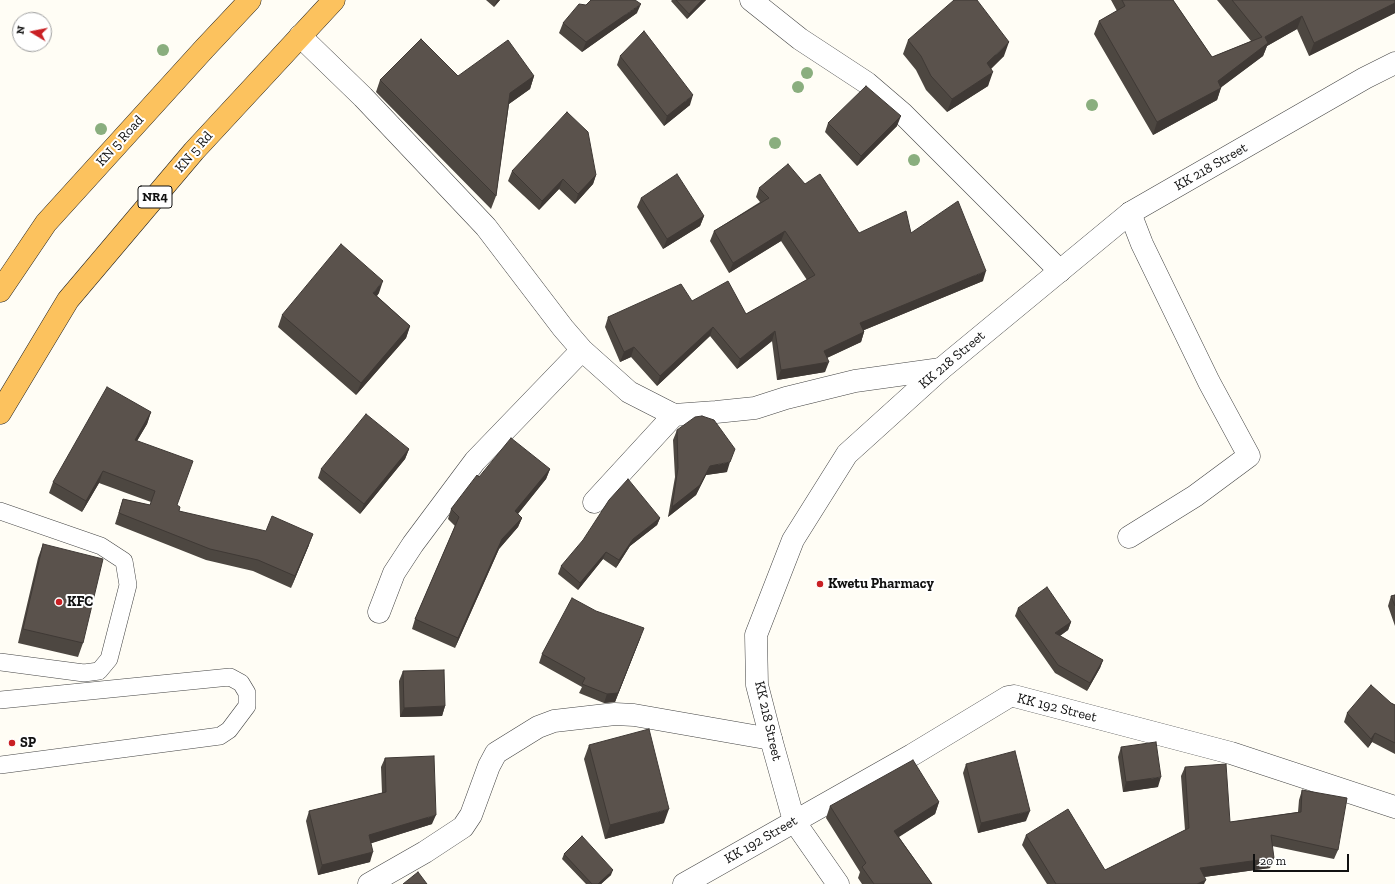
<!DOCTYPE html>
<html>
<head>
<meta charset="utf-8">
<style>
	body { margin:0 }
	#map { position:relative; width:1395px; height:884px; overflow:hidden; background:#fffdf5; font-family:"Zilla Slab",serif }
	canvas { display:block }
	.north { position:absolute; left:12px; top:12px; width:40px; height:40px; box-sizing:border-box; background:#fff; border:1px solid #a0a0a0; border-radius:50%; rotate:280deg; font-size:11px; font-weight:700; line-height:16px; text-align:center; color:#111 }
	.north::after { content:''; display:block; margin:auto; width:14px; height:18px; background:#c92024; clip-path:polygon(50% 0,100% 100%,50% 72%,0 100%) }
	.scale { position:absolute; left:1253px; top:854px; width:96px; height:18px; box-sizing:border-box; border:2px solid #111; border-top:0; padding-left:5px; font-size:12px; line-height:14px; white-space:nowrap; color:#111; -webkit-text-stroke:3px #fff; paint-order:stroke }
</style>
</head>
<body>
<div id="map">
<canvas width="1395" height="884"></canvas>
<div class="north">N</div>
<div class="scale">20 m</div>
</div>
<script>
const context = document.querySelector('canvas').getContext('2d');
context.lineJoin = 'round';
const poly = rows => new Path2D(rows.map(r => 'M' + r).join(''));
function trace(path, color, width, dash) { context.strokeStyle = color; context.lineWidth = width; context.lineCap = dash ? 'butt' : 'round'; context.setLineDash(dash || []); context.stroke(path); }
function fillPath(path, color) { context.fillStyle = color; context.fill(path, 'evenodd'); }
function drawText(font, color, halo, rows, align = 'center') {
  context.font = font + ' "Zilla Slab",serif'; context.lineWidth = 4; context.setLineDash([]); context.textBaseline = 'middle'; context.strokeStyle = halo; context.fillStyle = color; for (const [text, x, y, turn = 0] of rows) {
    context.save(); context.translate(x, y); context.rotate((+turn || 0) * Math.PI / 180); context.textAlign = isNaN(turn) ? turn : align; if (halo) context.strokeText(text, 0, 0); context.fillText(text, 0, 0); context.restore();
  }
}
const service = poly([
	[0,511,101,546,124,561,128,585,109,659,99,671,84,673,0,662],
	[0,700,230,677,241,683,247,693,247,706,229,730,220,736,0,765]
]);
const minor = poly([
	[751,0,800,39,867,83,902,113,1060,271],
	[300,36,363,97,486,227,563,328,582,350,629,392,674,415,716,412,755,408,786,398,855,381,941,369],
	[594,502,674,415],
	[1129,537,1195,496,1249,456,1209,382,1142,244,1130,213],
	[379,612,394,573,413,544,475,461,582,350],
	[369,884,425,852,463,827,471,815,489,766,496,753,538,727,554,721,615,714,634,715,771,739],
	[684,884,912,755,1008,697,1014,696,1231,753,1395,807]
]);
const tertiary = poly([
	[838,884,794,821,771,739,757,685,756,635,793,540,847,454,941,369,1130,213,1365,78,1395,63]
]);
const trunk = poly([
	[0,291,46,223,204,49,250,0],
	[0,413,68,300,194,151,334,0]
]);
trace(service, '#444', 18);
trace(minor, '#444', 23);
trace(tertiary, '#444', 23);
trace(trunk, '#222', 23);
trace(service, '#fff', 17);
trace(minor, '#fff', 22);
trace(tertiary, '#fff', 22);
trace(trunk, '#fcc25e', 22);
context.fillStyle = '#8aae7e';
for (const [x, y] of [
	[163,50],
	[807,73],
	[798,87],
	[1092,105],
	[101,129],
	[775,143],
	[914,160]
]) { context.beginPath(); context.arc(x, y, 6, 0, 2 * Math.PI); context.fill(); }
fillPath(poly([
	[486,0,500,0,494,7],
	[672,0,706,0,687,19,671,1],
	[1111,0,1173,0,1212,57,1251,41,1217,0,1395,0,1395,13,1309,56,1297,29,1267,46,1263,56,1221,87,1217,100,1153,135,1094,34,1099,21,1117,11],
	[637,13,582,52,559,33,563,23],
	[908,40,1004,56,991,69,988,86,947,112,926,90,916,70,903,54],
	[620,56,690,105,664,126,617,65],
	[458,76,534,76,530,89,509,104,496,196,491,209,376,92,380,80],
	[828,123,897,126,857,166,825,132],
	[512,171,596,175,593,184,575,204,559,189,539,210,508,181],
	[805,184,859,233,911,233,983,281,864,330,864,332,861,342,827,358,825,372,777,380,772,341,737,369,710,336,657,386,631,357,620,362,605,327,608,317,692,301,746,314,807,280,781,241,729,273,710,241,714,231,760,202,756,197,759,188],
	[641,198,704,216,700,226,663,249,637,207],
	[379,293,377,296,410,326,406,338,356,395,278,327,282,315],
	[151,412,147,424,137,441,177,505,179,511,309,545,291,588,253,571,206,560,115,524,123,499,150,505,151,502,99,483,82,512,49,493,53,482],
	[677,430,727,472,706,475,696,495,668,517,675,477,673,440],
	[409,449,405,459,360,514,318,478,321,469],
	[550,469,546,479,518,514,522,518,518,527,499,549,455,648,412,629,415,619,455,526,448,519,451,509,479,477],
	[660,518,657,525,630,546,616,568,603,559,578,590,558,574,561,566],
	[43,544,83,643,78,657,18,643,38,558],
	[1395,595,1395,626,1388,606,1391,596],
	[1018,608,1071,622,1068,630,1060,636,1103,660,1100,668,1087,691,1055,673,1015,616],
	[641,636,615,702,604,703,579,693,582,687,539,663,542,654],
	[403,671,445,706,442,716,400,717,399,681],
	[1391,703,1395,705,1395,754,1372,742,1368,748,1344,722,1347,713],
	[589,745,664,823,605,839,584,759],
	[1121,747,1158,787,1123,792,1118,757],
	[385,758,432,824,371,843,370,862,318,875,306,821,309,811,382,793,381,767],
	[966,764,1026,821,978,833,963,773],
	[1185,767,1230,822,1298,812,1299,800,1302,790,1338,850,1334,859,1272,846,1270,868,1204,877,1204,884,1047,884,1022,845,1026,835,1105,870,1185,830,1181,776],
	[939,802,935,814,899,837,932,884,862,884,858,878,860,872,826,818,830,806],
	[564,854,611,875,601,884,586,884,562,859]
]), '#4d4741');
fillPath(poly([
	[497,0,500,0,494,7],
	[702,0,706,0,687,19,689,14],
	[1395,3,1395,13,1309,56,1314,43],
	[641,4,637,13,582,52,586,42],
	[1302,16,1297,29,1267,46,1263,56,1219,89,1221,88,1217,100,1153,135,1157,122,1218,81,1265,37],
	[1009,42,1004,56,982,77,987,63],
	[993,72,988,86,947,112,952,99],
	[534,76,530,89,506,106,510,93],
	[693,95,690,105,664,126,667,116],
	[901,116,897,126,857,166,861,156],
	[596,175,593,184,575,204,578,194],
	[563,179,559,189,539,210,542,201],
	[704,216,700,226,663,249,667,239],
	[785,231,781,241,729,273,733,263],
	[986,271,983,281,857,333,860,323],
	[383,281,379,293,368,306,373,293],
	[410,326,406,338,356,395,361,383],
	[713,327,710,336,657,386,660,376],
	[775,331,772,341,737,369,740,359],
	[864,332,861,342,820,361,824,351],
	[634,347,631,357,620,362,624,352],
	[829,362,825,372,777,380,781,370],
	[151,412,147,424,131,451,135,440],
	[409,449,405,459,360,514,364,504],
	[730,462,727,472,706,475,696,495,668,517,672,507,710,466],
	[550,469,546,479,512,521,515,511],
	[103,471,99,483,82,512,86,501],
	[522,518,518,527,499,549,455,648,458,638,502,539],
	[660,518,657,525,630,546,616,568,619,560,633,539],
	[313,534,309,545,291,588,295,576],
	[606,552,603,559,578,590,580,583],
	[1071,622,1068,630,1052,641,1055,633],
	[641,636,615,702,604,703,607,694],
	[1103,660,1100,668,1087,691,1090,683],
	[445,706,442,716,400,717,404,708],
	[1375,733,1372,742,1368,748,1371,739],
	[1161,777,1158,787,1123,792,1126,782],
	[939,802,935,814,890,842,894,831],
	[669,809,664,823,605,839,610,825],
	[1030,811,1026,821,978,833,981,823],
	[436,815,432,824,366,845,369,835],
	[373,852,370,862,318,875,322,865],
	[1274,858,1270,868,1196,878,1200,868],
	[613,870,611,875,601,884,598,884],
	[1206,880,1204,884,1197,884]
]), '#3f3935');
const building = poly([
	[591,0,635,0,641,4,586,42,563,23,579,4,586,5,591,0],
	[676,0,702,0,689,14,676,0],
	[954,0,977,0,1009,42,987,63,993,72,952,99,931,76,921,56,908,40,954,0],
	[1122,0,1173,0,1212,57,1262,37,1232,0,1395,0,1395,3,1314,43,1302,16,1265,37,1268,43,1218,81,1221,88,1157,122,1099,21,1125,6,1122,0],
	[644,31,693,95,667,116,620,56,644,31],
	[421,39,458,76,508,40,534,76,510,93,496,196,380,80,421,39],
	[866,86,901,116,861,156,828,123,866,86],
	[567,112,588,132,596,175,578,194,563,179,542,201,512,171,567,112],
	[788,164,805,184,820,174,859,233,906,211,911,233,958,201,986,271,860,323,864,332,824,351,829,362,781,370,775,331,740,359,713,327,660,376,634,347,624,352,608,317,681,284,692,301,728,281,746,314,815,275,785,231,733,263,714,231,769,198,759,188,788,164],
	[677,174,704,216,667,239,641,198,677,174],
	[341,244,383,281,373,293,410,326,361,383,282,315,341,244],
	[107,387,151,412,135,440,193,461,177,505,180,507,179,511,266,531,272,516,313,534,295,576,258,560,210,549,119,513,123,499,150,505,155,491,103,471,86,501,53,482,107,387],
	[366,414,409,449,364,504,321,469,366,414],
	[702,416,714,420,735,449,730,462,710,466,700,485,672,507,678,468,677,430,695,417,702,416],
	[511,438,550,469,515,511,522,518,502,539,458,638,415,619,459,517,451,509,477,475,479,477,511,438],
	[628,479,660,518,633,539,619,560,606,552,580,583,561,566,583,540,609,500,628,479],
	[43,544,103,559,83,643,23,629,43,544],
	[1047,587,1071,622,1055,633,1103,660,1090,683,1058,665,1018,608,1047,587],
	[1395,595,1395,606,1391,596,1395,595],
	[572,598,596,611,644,628,618,693,607,694,582,684,585,678,542,654,572,598],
	[444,670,445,706,404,708,403,671,444,670],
	[1371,685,1391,703,1395,705,1395,743,1375,733,1371,739,1347,713,1371,685],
	[649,729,669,809,610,825,589,745,649,729],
	[1156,742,1161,777,1126,782,1121,747,1156,742],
	[1015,751,1030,811,981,823,966,764,1015,751],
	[434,756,436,815,369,835,373,852,322,865,309,811,386,792,385,758,434,756],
	[913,760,939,802,894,831,932,884,874,884,862,867,866,863,830,806,913,760],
	[1226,764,1230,822,1301,812,1302,790,1347,798,1338,850,1271,835,1274,858,1200,868,1206,880,1197,884,1056,884,1026,835,1068,809,1105,870,1189,828,1185,767,1226,764],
	[582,836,613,870,598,884,592,884,564,854,582,836],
	[418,872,427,884,403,884,418,872]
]);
fillPath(building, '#5a524c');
trace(building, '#3f3935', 1);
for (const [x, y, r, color] of [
	[820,584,4,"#c92024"],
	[59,602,4,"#c92024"],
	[12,743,4,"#c92024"]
]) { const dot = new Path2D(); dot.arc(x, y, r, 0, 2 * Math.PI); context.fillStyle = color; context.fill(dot); trace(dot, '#fff', 1.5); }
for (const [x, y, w] of [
	[155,197,34]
]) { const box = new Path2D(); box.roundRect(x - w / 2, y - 11, w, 22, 3); context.fillStyle = '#fff'; context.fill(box); trace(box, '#111', 1); }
drawText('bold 13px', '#111', null, [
	["NR4",155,197]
]);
drawText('14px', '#111', '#fff', [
	["KN 5 Road",120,141,-48],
	["KN 5 Rd",194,152,-49],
	["KK 218 Street",1211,167,-30],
	["KK 218 Street",952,360,-40],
	["KK 192 Street",1057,708,14],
	["KK 218 Street",768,721,77],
	["KK 192 Street",761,840,-30]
]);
drawText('bold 14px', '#111', '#fff', [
	["Kwetu Pharmacy",828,584],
	["KFC",67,602],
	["SP",20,743]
], 'left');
</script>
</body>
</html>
